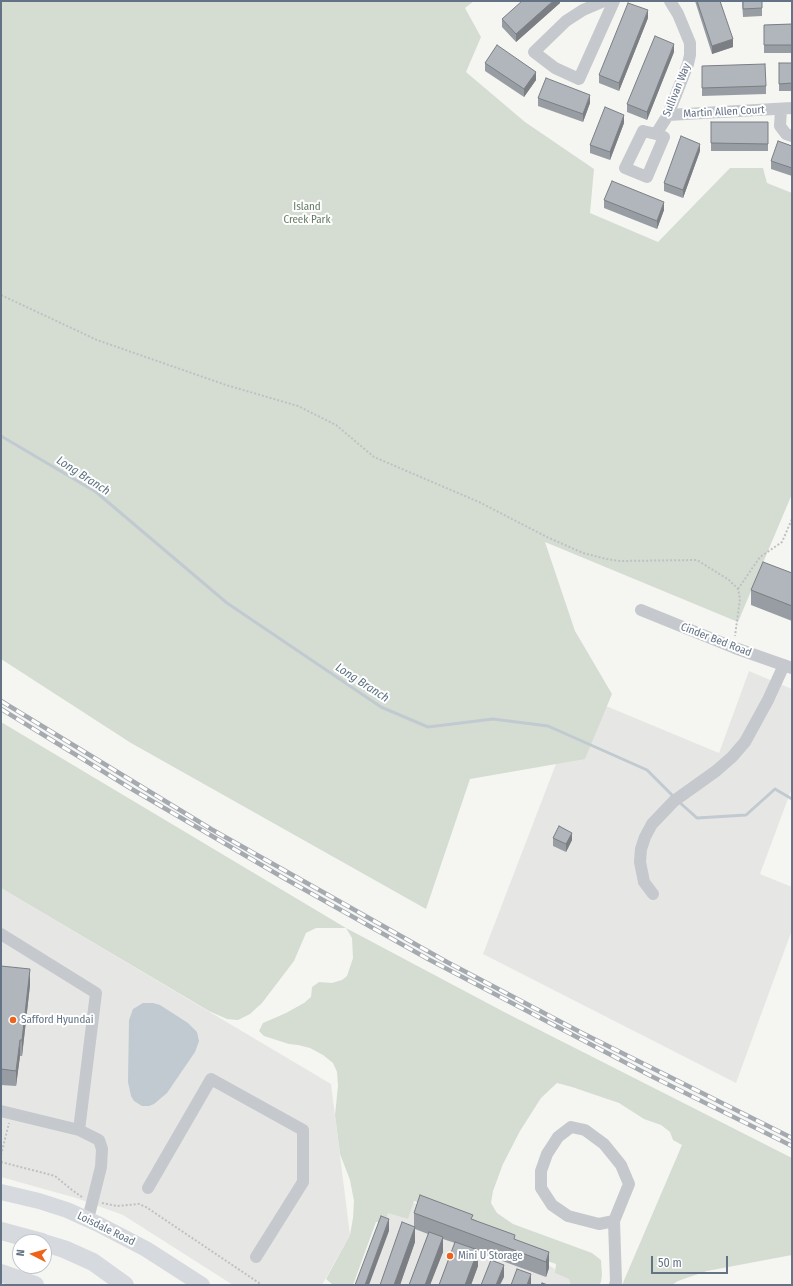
<!DOCTYPE html>
<html>
<head>
<meta charset="utf-8">
<style>
	body { margin:0 }
	#map { position:relative; width:793px; height:1286px; overflow:hidden; background:#f5f6f1; font-family:"Fira Sans Condensed",sans-serif }
	canvas { display:block }
	.frame { position:absolute; inset:0; border:2px solid #637285; pointer-events:none }
	.north { position:absolute; left:12px; top:1234px; width:40px; height:40px; box-sizing:border-box; background:#fff; border:1px solid #c1c7ce; border-radius:50%; rotate:276deg; font-size:11px; font-weight:700; line-height:16px; text-align:center; color:#637285 }
	.north::after { content:''; display:block; margin:auto; width:14px; height:18px; background:#ee631a; clip-path:polygon(50% 0,100% 100%,50% 72%,0 100%) }
	.scale { position:absolute; left:651px; top:1256px; width:77px; height:18px; box-sizing:border-box; border:2px solid #637285; border-top:0; padding-left:5px; font-size:12px; line-height:14px; white-space:nowrap; color:#637285; -webkit-text-stroke:3px #fff; paint-order:stroke }
</style>
</head>
<body>
<div id="map">
<canvas width="793" height="1286"></canvas>
<div class="frame"></div>
<div class="north">N</div>
<div class="scale">50 m</div>
</div>
<script>
const context = document.querySelector('canvas').getContext('2d');
context.lineJoin = 'round';
function fillPath(path, color) { context.fillStyle = color; context.fill(path, 'evenodd'); }
const poly = rows => new Path2D(rows.map(r => 'M' + r).join(''));
function trace(path, color, width, dash) { context.strokeStyle = color; context.lineWidth = width; context.lineCap = dash ? 'butt' : 'round'; context.setLineDash(dash || []); context.stroke(path); }
function drawText(font, color, halo, rows, align = 'center') {
  context.font = font + ' "Fira Sans Condensed",sans-serif'; context.lineWidth = 4; context.setLineDash([]); context.textBaseline = 'middle'; context.strokeStyle = halo; context.fillStyle = color; for (const [text, x, y, turn = 0] of rows) {
    context.save(); context.translate(x, y); context.rotate((+turn || 0) * Math.PI / 180); context.textAlign = isNaN(turn) ? turn : align; if (halo) context.strokeText(text, 0, 0); context.fillText(text, 0, 0); context.restore();
  }
}
fillPath(poly([
	[749,671,792,689,792,788,760,874,792,887,792,930,736,1083,483,954,582,696,719,753],
	[1,888,331,1084,350,1235,322,1285,233,1285,123,1215,76,1198,1,1177],
	[391,1195,482,1227,583,1285,358,1285]
]), '#e6e7e5');
fillPath(poly([
	[1,1,474,1,465,8,481,37,466,72,525,122,594,169,590,213,658,242,730,168,763,168,767,183,792,193,792,494,738,622,545,542,575,631,612,694,585,759,470,779,426,909,131,743,1,659],
	[1,722,346,928,506,1013,792,1158,792,1255,707,1271,678,1281,672,1285,622,1285,682,1145,673,1140,670,1132,661,1125,644,1119,619,1103,572,1087,557,1083,541,1098,520,1131,503,1164,493,1191,491,1203,497,1213,513,1224,592,1253,601,1260,602,1275,601,1282,599,1285,571,1285,569,1279,555,1273,556,1264,521,1252,471,1221,414,1201,408,1219,388,1213,385,1222,376,1222,353,1285,333,1285,326,1279,350,1235,353,1218,354,1201,350,1180,340,1154,335,1115,338,1086,337,1072,333,1063,323,1055,310,1048,298,1045,289,1044,264,1036,259,1031,263,1023,286,1013,304,1003,311,997,312,987,319,982,332,983,342,980,347,976,353,958,352,938,346,928,316,928,306,933,294,961,262,1003,250,1014,238,1020,227,1019,209,1011,1,888]
]), '#d5ddd2');
fillPath(poly([
	[143,1003,153,1003,160,1005,188,1023,197,1032,199,1041,195,1052,167,1093,154,1104,149,1106,142,1106,134,1101,131,1096,128,1082,129,1020,133,1009]
]), '#c1cad0');
trace(poly([
	[1,436,96,492,227,603,381,707,428,727,493,719,548,726,647,770,674,797],
	[678,801,697,818,746,815,775,789,792,799]
]), '#c1cad0', 3);
trace(poly([
	[1,295,97,340,226,385,298,406,336,425,374,457,479,502,547,537,583,553,606,559,620,561,697,560,729,580,738,589,740,599,735,636],
	[738,589,760,557,782,542,792,519],
	[1,1155,9,1123],
	[1,1162,55,1176,72,1190,82,1197],
	[102,1203,117,1206,139,1204,146,1207,262,1285]
]), '#bfc0c3', 2, [2, 2]);
trace(poly([
	[604,1,583,10,566,21,534,52,555,68,579,79,614,1],
	[781,109,780,126,786,134,792,136],
	[668,115,792,108],
	[643,131,656,134,664,137,647,177,625,168,643,131],
	[656,134,668,115,688,64,690,55,690,43,678,14,670,1],
	[641,610,735,648,792,668],
	[653,894,644,882,640,862,641,849,645,837,652,824,674,801,716,771,732,757,745,742,768,700,784,665],
	[1,934,96,993,79,1130],
	[1,1111,79,1130,99,1140,102,1149,101,1167,88,1219],
	[148,1188,211,1079,303,1130,303,1182,256,1257],
	[614,1221,599,1224,568,1216,552,1205,541,1188,541,1171,547,1154,558,1137,571,1127,585,1130,604,1144,621,1165,629,1184,614,1221,616,1282,615,1285]
]), '#c5c8cc', 12);
trace(poly([
	[1,1192,39,1201,67,1210,98,1224,146,1249,202,1285]
]), '#d6dadf', 16);
trace(poly([
	[1,1231,42,1242],
	[44,1243,64,1249,93,1262,125,1285],
	[1,1273,35,1285]
]), '#d6dadf', 18);
const rail = poly([
	[1,701,211,829,447,962,582,1033,792,1138],
	[1,709,130,788,282,877,428,959,651,1076,792,1146]
]);
trace(rail, '#a5aab1', 4.5);
trace(rail, '#fff', 3, [9]);
fillPath(poly([
	[560,1,560,3,516,42,502,27,502,19],
	[695,1,720,1,733,47,712,54],
	[742,1,762,1,762,16,743,17],
	[648,18,619,91,599,83,599,75],
	[792,24,792,53,764,53,764,25],
	[674,52,647,120,627,112,627,104],
	[485,63,536,80,524,97,485,71],
	[779,63,792,63,792,91,779,91],
	[702,74,766,86,766,94,702,96],
	[538,98,590,103,583,122,538,106],
	[711,122,768,122,768,151,711,151],
	[624,123,610,160,590,153,590,145],
	[792,146,792,176,771,169,771,161],
	[700,151,683,198,664,191,664,183],
	[604,200,664,210,657,229,604,208],
	[792,573,792,621,751,605,751,590],
	[553,838,572,840,566,852,553,846],
	[1,966,30,985,22,1056,20,1056,16,1086,1,1085],
	[414,1213,473,1219,515,1240,549,1252,549,1268,546,1277,478,1252,478,1266,471,1285,439,1285,455,1243,443,1239,443,1252,430,1285,409,1285,428,1234,415,1229,415,1242,400,1285,380,1285,414,1226]
]), '#979da2');
fillPath(poly([
	[553,1,560,1,560,3,516,42,516,34],
	[648,10,648,18,619,91,619,83],
	[733,39,733,47,712,54,712,46],
	[674,44,674,52,647,120,647,112],
	[536,72,536,80,524,97,524,89],
	[590,95,590,103,583,122,583,114],
	[624,115,624,123,610,160,610,152],
	[700,144,700,151,683,198,683,190],
	[664,202,664,210,657,229,657,221],
	[572,833,572,840,566,852,566,844],
	[30,969,30,985,22,1056,22,1040],
	[20,1040,20,1056,16,1086,16,1071],
	[389,1219,389,1231,369,1285,365,1285],
	[415,1227,415,1242,400,1285,394,1285],
	[443,1237,443,1252,430,1285,425,1285],
	[478,1250,478,1266,471,1285,465,1285],
	[549,1252,549,1268,546,1277,546,1262],
	[504,1265,504,1277,500,1285,496,1285],
	[531,1274,531,1285,527,1285]
]), '#7b7f84');
const building = poly([
	[522,1,553,1,516,34,502,19,522,1],
	[697,1,720,1,733,39,712,46,697,1],
	[743,1,762,1,762,8,743,9,743,1],
	[628,3,648,10,619,83,599,75,628,3],
	[792,24,792,45,764,45,764,25,792,24],
	[655,36,674,44,647,112,627,104,655,36],
	[497,45,536,72,524,89,485,63,497,45],
	[779,63,792,63,792,83,779,84,779,63],
	[765,64,766,86,702,88,702,66,765,64],
	[546,78,590,95,583,114,538,98,546,78],
	[605,107,624,115,610,152,590,145,605,107],
	[711,122,768,122,768,144,711,143,711,122],
	[681,136,700,144,683,190,664,183,681,136],
	[778,141,792,146,792,168,771,161,778,141],
	[612,181,664,202,657,221,604,200,612,181],
	[763,562,792,573,792,606,751,590,763,562],
	[559,826,572,833,566,844,553,838,559,826],
	[1,966,30,969,22,1040,20,1040,16,1071,1,1069,1,966],
	[420,1195,473,1215,471,1219,515,1235,514,1239,549,1252,546,1262,414,1213,420,1195],
	[381,1216,389,1219,365,1285,355,1285,381,1216],
	[402,1222,415,1227,394,1285,380,1285,402,1222],
	[429,1232,443,1237,425,1285,409,1285,429,1232],
	[455,1242,478,1250,465,1285,439,1285,455,1242],
	[491,1260,504,1265,496,1285,481,1285,491,1260],
	[517,1269,531,1274,527,1285,511,1285,517,1269],
	[542,1283,548,1285,541,1285,542,1283]
]);
fillPath(building, '#b0b6bc');
trace(building, '#7b7f84', 1);
for (const [x, y, r, color] of [
	[13,1020,4,"#ee631a"],
	[450,1256,4,"#ee631a"]
]) { const dot = new Path2D(); dot.arc(x, y, r, 0, 2 * Math.PI); context.fillStyle = color; context.fill(dot); trace(dot, '#fff', 1.5); }
drawText('11px', '#637285', '#fff', [
	["Sullivan Way",677,90,-68],
	["Martin Allen Court",724,112,-3],
	["Cinder Bed Road",716,640,21],
	["Loisdale Road",106,1229,26]
]);
drawText('11px', '#647b62', '#fff', [
	["Island",307,207],
	["Creek Park",307,220]
]);
drawText('11px', '#637285', '#fff', [
	["Safford Hyundai",21,1020],
	["Mini U Storage",458,1256]
], 'left');
drawText('italic 12px', '#5e7482', '#fff', [
	["Long Branch",83,476,33],
	["Long Branch",362,683,33]
]);
</script>
</body>
</html>
